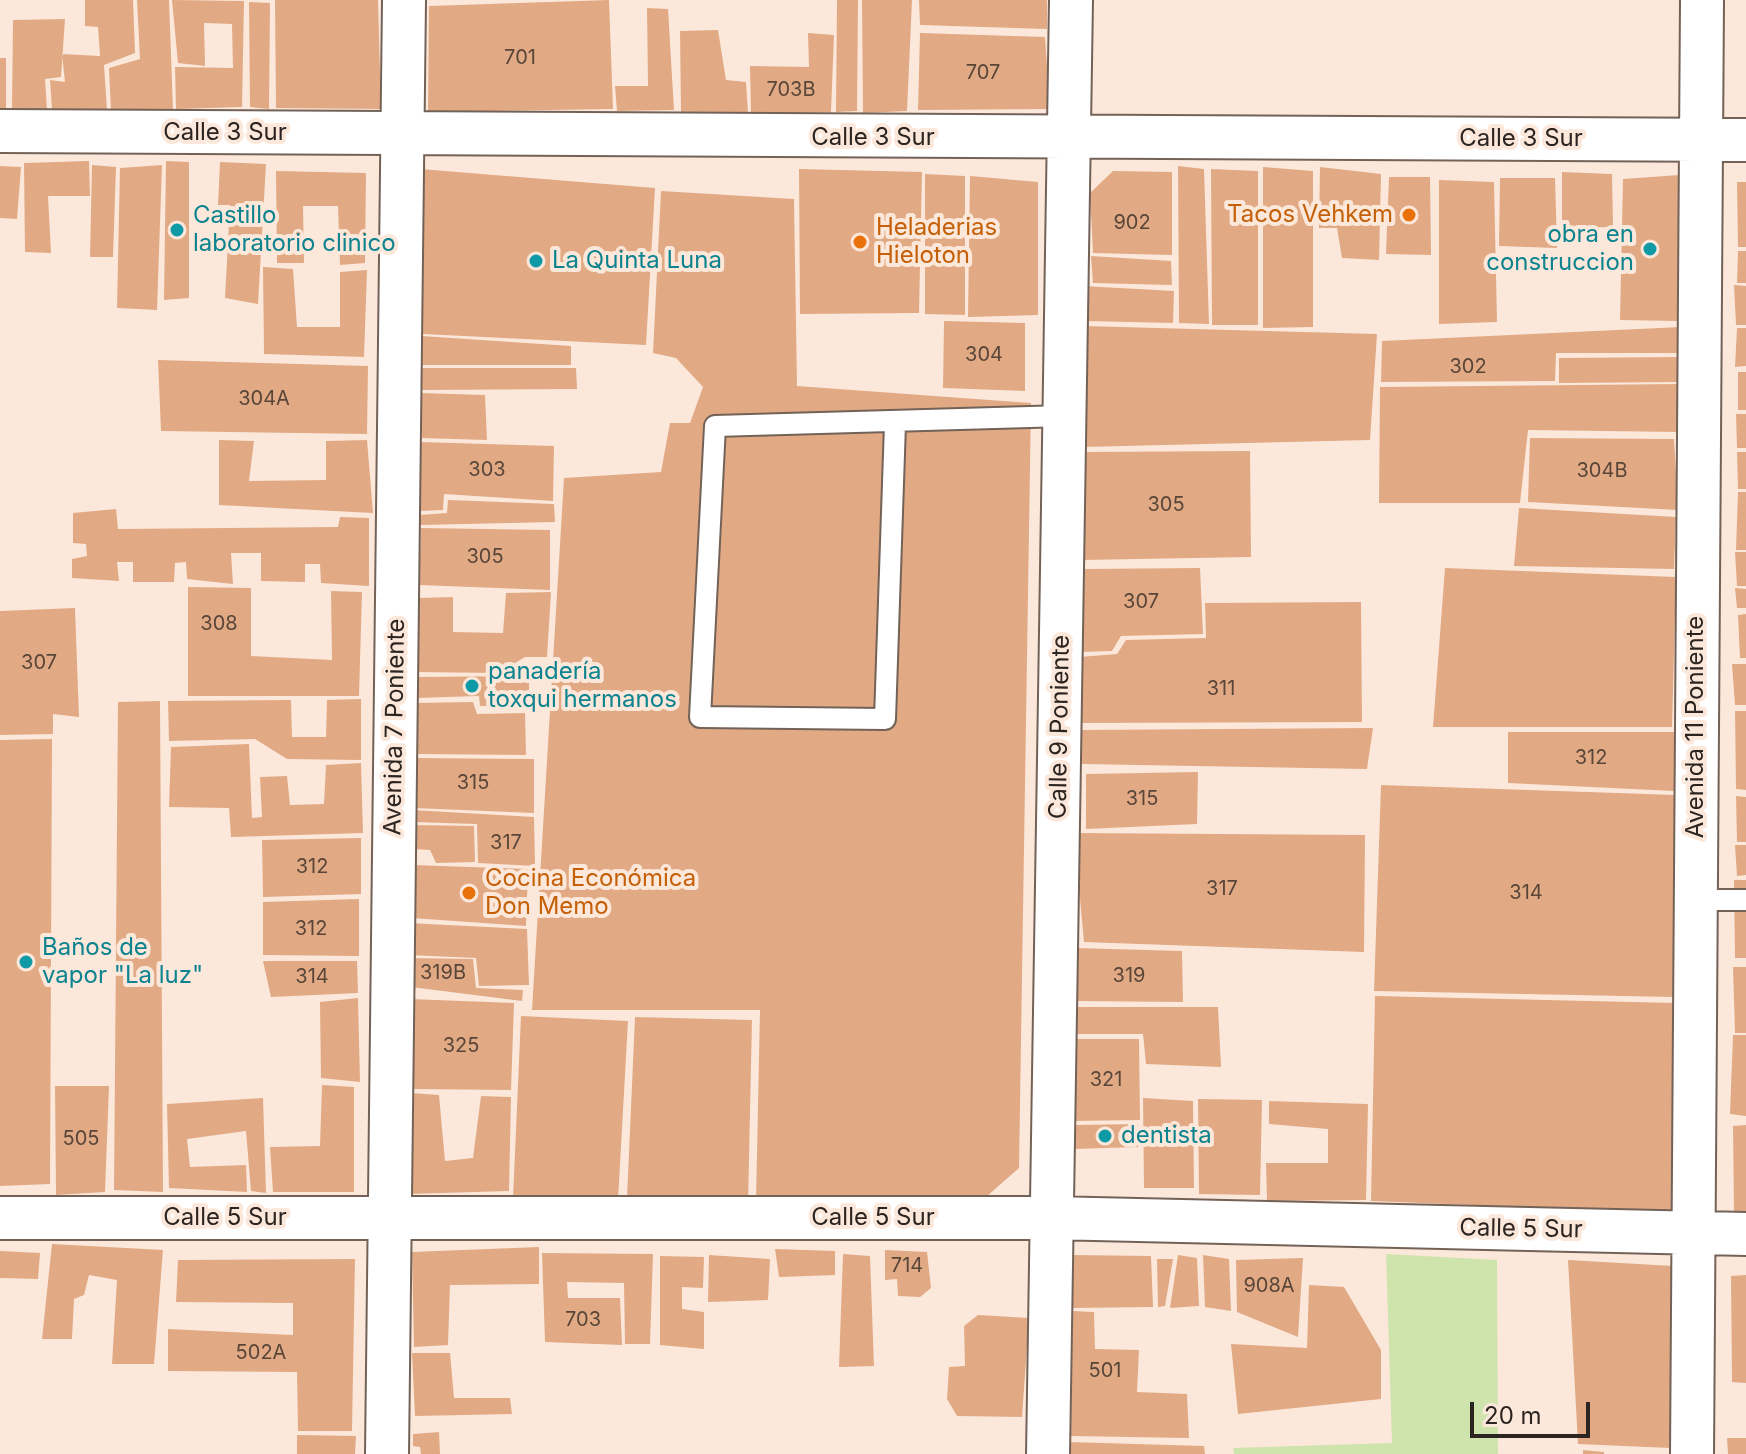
<!DOCTYPE html>
<html>
<head>
<meta charset="utf-8">
<style>
	body { margin:0 }
	#map { position:relative; width:1746px; height:1454px; overflow:hidden; background:#fce8db; font-family:Inter,sans-serif }
	canvas { display:block }
	.scale { position:absolute; left:1470px; top:1402px; width:120px; height:36px; box-sizing:border-box; border:4px solid #2c2420; border-top:0; padding-left:10px; font-size:24px; line-height:28px; white-space:nowrap; color:#2c2420; -webkit-text-stroke:6px #fce8db; paint-order:stroke }
</style>
</head>
<body>
<div id="map">
<canvas width="1746" height="1454"></canvas>
<div class="scale">20 m</div>
</div>
<script>
const context = document.querySelector('canvas').getContext('2d');
context.lineJoin = 'round';
function fillPath(path, color) { context.fillStyle = color; context.fill(path, 'evenodd'); }
const poly = rows => new Path2D(rows.map(r => 'M' + r).join(''));
function trace(path, color, width, dash) { context.strokeStyle = color; context.lineWidth = width; context.lineCap = dash ? 'butt' : 'round'; context.setLineDash(dash || []); context.stroke(path); }
function drawText(font, color, halo, rows, align = 'center') {
  context.font = font + ' Inter,sans-serif'; context.lineWidth = 8; context.setLineDash([]); context.textBaseline = 'middle'; context.strokeStyle = halo; context.fillStyle = color; for (const [text, x, y, turn = 0] of rows) {
    context.save(); context.translate(x, y); context.rotate((+turn || 0) * Math.PI / 180); context.textAlign = isNaN(turn) ? turn : align; if (halo) context.strokeText(text, 0, 0); context.fillText(text, 0, 0); context.restore();
  }
}
fillPath(poly([
	[1386,1254,1497,1260,1498,1454,1234,1454,1233,1448,1392,1443]
]), '#cfe3ac');
fillPath(poly([
	[85,0,133,0,135,53,104,65,107,110,52,109,50,80,65,82,62,54,100,56,98,27,85,26],
	[137,0,169,0,173,110,111,111,109,68,140,59],
	[172,0,244,1,242,107,176,109,175,67,233,68,232,24,204,23,205,66,178,63],
	[275,0,378,0,381,109,276,108],
	[609,0,613,109,428,112,429,6],
	[837,0,858,0,857,111,836,112],
	[862,0,912,0,907,111,863,113],
	[919,0,1047,0,1047,29,920,25],
	[249,2,270,3,269,109,250,107],
	[647,8,668,9,674,110,617,111,615,86,648,86],
	[65,19,61,77,45,79,47,110,12,109,13,20],
	[718,30,726,80,746,82,748,113,681,112,680,31],
	[808,33,834,35,831,112,751,114,750,66,809,67],
	[920,33,1045,37,1050,109,918,110],
	[0,58,6,58,6,110,0,110],
	[89,161,90,196,48,196,51,253,25,252,24,163],
	[166,161,189,162,189,298,164,300],
	[220,162,266,164,258,304,225,298,230,205,218,205],
	[92,165,116,167,113,257,90,257],
	[162,165,157,310,117,308,120,168],
	[0,166,21,167,17,219,0,218],
	[1178,166,1204,169,1209,324,1179,323],
	[1263,167,1313,171,1313,327,1263,328],
	[1320,167,1381,174,1379,260,1342,258,1337,228,1319,228],
	[420,169,655,188,646,345,423,334],
	[799,169,922,172,919,313,800,314],
	[1211,169,1258,171,1258,325,1212,325],
	[276,171,366,173,365,263,340,265,338,206,303,206,304,263,277,263],
	[1113,171,1172,172,1172,255,1093,253,1090,193],
	[1562,172,1612,174,1613,227,1562,228],
	[925,174,965,176,965,315,925,314],
	[1679,175,1677,321,1620,320,1623,179],
	[970,176,1038,182,1038,315,968,317],
	[1389,177,1430,177,1431,255,1386,254],
	[1500,178,1555,178,1557,248,1499,246],
	[1439,180,1494,182,1497,322,1439,324],
	[1737,182,1746,182,1746,247,1738,247],
	[661,191,794,199,797,386,1031,403,1019,1168,986,1197,756,1201,760,1010,532,1010,564,478,661,472,670,423,690,423,703,387,676,358,653,353],
	[1738,251,1746,251,1746,283,1737,283],
	[1091,256,1171,261,1172,285,1093,283],
	[263,267,293,269,297,327,340,327,340,272,367,270,364,357,264,354],
	[1734,285,1746,286,1746,325,1736,325],
	[1083,286,1174,291,1173,323,1085,321],
	[944,321,1025,323,1025,391,943,388],
	[1084,326,1377,334,1370,440,1082,447],
	[1681,327,1680,353,1556,353,1555,381,1381,382,1382,341],
	[1737,328,1746,328,1746,366,1735,367],
	[422,336,571,346,571,365,422,365],
	[1679,357,1679,382,1559,383,1559,358],
	[158,360,368,366,367,434,161,431],
	[421,368,576,368,577,389,421,390],
	[1738,372,1746,372,1746,410,1738,410],
	[1680,384,1678,432,1528,430,1520,503,1379,503,1380,387],
	[421,393,485,395,487,440,422,438],
	[1736,414,1746,414,1746,448,1737,448],
	[1530,438,1674,439,1678,510,1528,502],
	[219,440,254,441,249,481,326,480,326,441,367,440,373,513,219,505],
	[420,442,554,446,553,501,444,494,443,510,419,511],
	[1250,451,1251,557,1081,560,1081,452],
	[1737,452,1746,452,1746,489,1738,489],
	[1738,492,1746,492,1746,550,1736,550],
	[448,500,554,504,555,522,419,525,419,515,447,513],
	[1519,508,1676,517,1674,569,1514,566],
	[116,509,118,529,338,527,340,517,369,518,369,586,321,583,320,564,305,564,305,582,261,581,261,553,231,553,233,584,187,579,186,562,175,563,174,582,133,582,133,562,117,562,119,581,72,578,72,559,87,556,86,544,73,543,73,513],
	[421,528,550,530,550,590,419,585],
	[1735,552,1746,552,1746,586,1737,586],
	[1200,568,1203,634,1121,636,1112,651,1080,652,1083,569],
	[1445,568,1676,577,1672,727,1433,727],
	[188,587,251,588,251,656,332,660,331,591,362,592,359,696,188,696],
	[1735,588,1746,589,1746,608,1737,608],
	[551,592,547,657,525,657,499,673,415,672,417,598,453,597,453,632,503,633,506,593],
	[1361,602,1362,722,1081,723,1079,657,1117,654,1126,640,1206,638,1205,603],
	[75,608,79,717,53,714,53,734,0,735,0,611],
	[1746,614,1746,658,1740,658,1738,615],
	[1732,664,1746,664,1746,705,1735,705],
	[529,676,529,707,480,706,479,696,416,698,415,677],
	[361,699,361,760,287,759,255,739,169,741,168,701,291,700,292,737,326,737,327,700],
	[160,701,163,1192,114,1190,118,702],
	[473,702,477,714,525,713,526,755,416,754,416,703],
	[1735,711,1746,711,1746,790,1736,789],
	[1373,728,1367,769,1082,764,1081,730],
	[1508,732,1674,732,1674,791,1508,783],
	[52,739,50,1184,0,1186,0,740],
	[249,744,252,818,262,817,260,777,287,776,290,805,324,804,326,765,361,763,363,833,231,837,229,808,169,807,171,747],
	[413,758,534,759,534,813,413,808],
	[1198,772,1197,824,1086,829,1086,774],
	[1381,785,1676,795,1673,997,1374,991],
	[1736,796,1746,797,1746,842,1737,842],
	[412,810,534,817,535,866,478,863,477,824,412,822],
	[412,825,474,826,475,862,436,863,430,850,412,849],
	[1074,833,1365,835,1364,952,1084,942],
	[361,838,361,894,263,897,262,840],
	[1735,845,1746,845,1746,875,1737,876],
	[412,865,528,869,526,926,412,918],
	[1734,880,1746,880,1746,958,1735,958],
	[359,899,359,956,263,955,263,902],
	[408,923,527,929,529,985,479,986,476,958,409,955],
	[1075,948,1182,951,1183,1002,1075,1001],
	[409,958,473,959,476,988,523,990,522,1001,411,987],
	[263,961,357,961,358,993,271,997],
	[1733,967,1746,967,1746,1033,1735,1033],
	[1375,996,1675,1003,1675,1213,1371,1201],
	[358,998,360,1082,321,1078,320,1002],
	[410,999,514,1003,511,1090,411,1089],
	[1074,1007,1218,1007,1221,1067,1146,1064,1143,1034,1075,1034],
	[521,1016,628,1021,618,1200,513,1198],
	[635,1017,752,1020,748,1205,627,1198],
	[1733,1035,1746,1035,1746,1116,1730,1114],
	[1074,1039,1139,1039,1140,1120,1072,1121],
	[322,1085,354,1087,354,1192,273,1192,270,1147,320,1146],
	[55,1086,109,1086,105,1192,56,1195],
	[411,1093,439,1095,445,1161,473,1158,481,1096,511,1097,509,1191,407,1194],
	[263,1098,266,1193,251,1191,246,1131,187,1139,190,1167,246,1165,247,1192,169,1188,167,1104],
	[1143,1098,1193,1101,1194,1188,1144,1188],
	[1198,1099,1262,1100,1260,1195,1199,1194],
	[1269,1101,1368,1104,1366,1200,1267,1201,1266,1163,1328,1163,1328,1129,1269,1124],
	[1138,1124,1138,1147,1073,1149,1072,1125],
	[1746,1125,1746,1213,1734,1213,1733,1126],
	[52,1244,163,1250,154,1364,112,1364,117,1280,89,1275,84,1295,74,1299,72,1339,42,1339],
	[539,1247,539,1284,450,1285,448,1345,414,1347,412,1252],
	[775,1249,835,1251,835,1275,779,1277],
	[885,1250,927,1252,931,1288,920,1297,898,1296,897,1279,885,1280],
	[0,1251,40,1253,38,1279,0,1278],
	[542,1253,653,1254,650,1344,625,1344,624,1283,567,1282,568,1298,620,1298,622,1345,545,1342],
	[843,1254,870,1256,874,1366,839,1367],
	[709,1255,770,1259,768,1300,708,1302],
	[1072,1255,1151,1256,1153,1307,1072,1308],
	[1178,1255,1197,1258,1199,1306,1170,1308],
	[1203,1255,1229,1259,1231,1311,1205,1307],
	[660,1256,704,1257,703,1288,682,1287,682,1309,704,1312,704,1349,660,1345],
	[1303,1258,1298,1337,1237,1312,1236,1260],
	[355,1259,352,1431,298,1431,297,1372,168,1371,168,1329,293,1335,293,1303,176,1302,178,1260],
	[1157,1259,1173,1259,1165,1306,1158,1307],
	[1568,1260,1673,1266,1670,1448,1578,1444],
	[1746,1275,1746,1383,1732,1382,1731,1276],
	[1309,1285,1344,1287,1381,1350,1381,1399,1238,1414,1231,1344,1307,1348],
	[1072,1311,1094,1312,1095,1349,1139,1350,1137,1392,1187,1394,1189,1438,1071,1436],
	[978,1315,1029,1318,1022,1417,957,1416,947,1399,949,1367,965,1366,964,1326],
	[412,1353,450,1353,454,1398,510,1398,512,1414,415,1416],
	[439,1432,440,1454,421,1454,420,1447,413,1446,413,1434],
	[297,1435,356,1436,355,1454,297,1454],
	[1727,1438,1746,1438,1746,1454,1728,1454],
	[1068,1442,1204,1446,1205,1454,1069,1454],
	[1583,1450,1604,1452,1604,1454,1583,1454]
]), '#e1aa85');
const service = poly([
	[895,424,885,719,700,717,715,426,1065,416],
	[1695,900,1746,900]
]);
const minor = poly([
	[0,131,1746,140],
	[0,1218,1051,1218,1746,1234],
	[387,1454,404,0],
	[1048,1454,1071,0],
	[1692,1454,1702,0]
]);
trace(service, '#736257', 24);
trace(minor, '#736257', 46);
trace(service, '#fff', 20);
trace(minor, '#fff', 42);
for (const [x, y, r, color] of [
	[1409,215,8,"#e8710a"],
	[177,230,8,"#0f9aa8"],
	[860,242,8,"#e8710a"],
	[1650,249,8,"#0f9aa8"],
	[536,261,8,"#0f9aa8"],
	[472,686,8,"#0f9aa8"],
	[469,893,8,"#e8710a"],
	[26,962,8,"#0f9aa8"],
	[1105,1136,8,"#0f9aa8"]
]) { const dot = new Path2D(); dot.arc(x, y, r, 0, 2 * Math.PI); context.fillStyle = color; context.fill(dot); trace(dot, '#fce8db', 3); }
drawText('20px', '#594639', null, [
	["701",520,58],
	["707",983,73],
	["703B",791,90],
	["902",1132,223],
	["304",984,355],
	["302",1468,367],
	["304A",264,399],
	["303",487,470],
	["304B",1602,471],
	["305",1166,505],
	["305",485,557],
	["307",1141,602],
	["308",219,624],
	["307",39,663],
	["311",1221,689],
	["312",1591,758],
	["315",473,783],
	["315",1142,799],
	["317",506,843],
	["312",312,867],
	["317",1222,889],
	["314",1526,893],
	["312",311,929],
	["319B",443,973],
	["319",1129,976],
	["314",312,977],
	["325",461,1046],
	["321",1106,1080],
	["505",81,1139],
	["714",907,1266],
	["908A",1269,1286],
	["703",583,1320],
	["502A",261,1353],
	["501",1105,1371]
]);
drawText('24px', '#2c2420', '#fce8db', [
	["Calle 3 Sur",225,133],
	["Calle 3 Sur",873,138],
	["Calle 3 Sur",1521,139],
	["Avenida 7 Poniente",395,727,-89],
	["Calle 9 Poniente",1060,727,-89],
	["Avenida 11 Poniente",1696,727,-90],
	["Calle 5 Sur",225,1218],
	["Calle 5 Sur",873,1218],
	["Calle 5 Sur",1521,1229,1]
]);
drawText('24px', '#c56008', '#fce8db', [
	["Tacos Vehkem",1393,215,"right"],
	["Heladerias",876,228],
	["Hieloton",876,256],
	["Cocina Económica",485,879],
	["Don Memo",485,907]
], 'left');
drawText('24px', '#0d838f', '#fce8db', [
	["Castillo",193,216],
	["laboratorio clinico",193,244],
	["obra en",1634,235,"right"],
	["construccion",1634,263,"right"],
	["La Quinta Luna",552,261],
	["panadería",488,672],
	["toxqui hermanos",488,700],
	["Baños de",42,948],
	["vapor \"La luz\"",42,976],
	["dentista",1121,1136]
], 'left');
</script>
</body>
</html>
